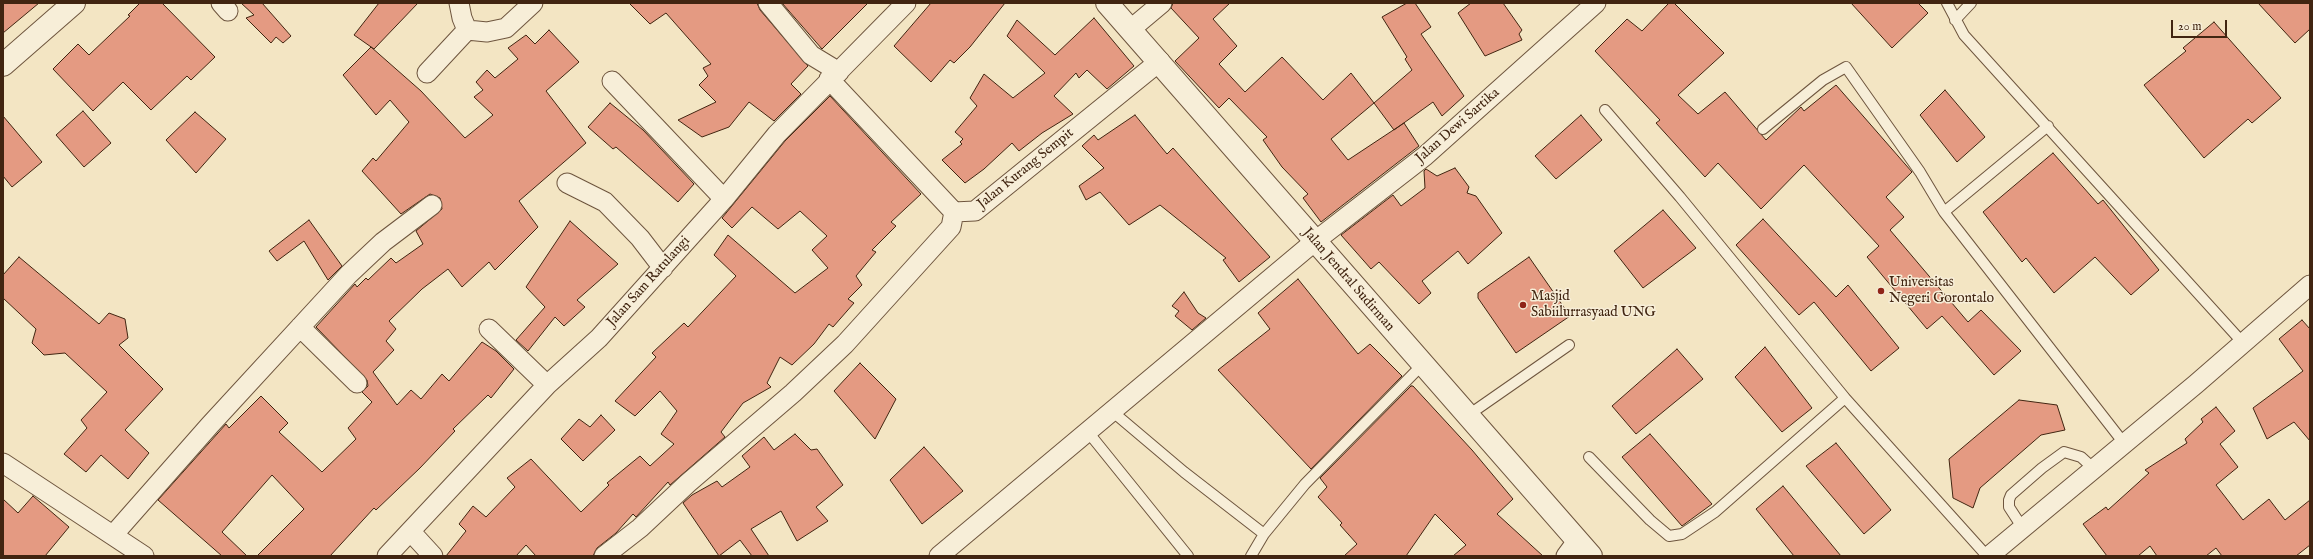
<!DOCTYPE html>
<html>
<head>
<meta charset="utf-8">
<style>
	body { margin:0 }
	#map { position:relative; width:2313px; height:559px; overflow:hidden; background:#f3e5c3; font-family:"IM FELL English",serif }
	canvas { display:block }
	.frame { position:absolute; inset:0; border:4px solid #412511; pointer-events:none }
	.scale { position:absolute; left:2171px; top:20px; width:56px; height:18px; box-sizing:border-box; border:2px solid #412511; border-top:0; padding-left:5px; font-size:12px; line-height:14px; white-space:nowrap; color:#412511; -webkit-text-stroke:3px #f7eed8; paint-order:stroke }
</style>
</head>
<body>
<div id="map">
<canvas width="2313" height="559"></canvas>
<div class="frame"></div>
<div class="scale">20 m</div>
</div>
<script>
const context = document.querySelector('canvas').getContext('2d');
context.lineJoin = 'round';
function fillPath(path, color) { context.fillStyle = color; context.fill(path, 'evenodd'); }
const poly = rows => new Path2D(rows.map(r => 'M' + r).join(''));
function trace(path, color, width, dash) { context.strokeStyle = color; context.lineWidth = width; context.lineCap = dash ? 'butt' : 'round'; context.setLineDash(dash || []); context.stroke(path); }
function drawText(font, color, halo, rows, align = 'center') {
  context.font = font + ' "IM FELL English",serif'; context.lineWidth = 3; context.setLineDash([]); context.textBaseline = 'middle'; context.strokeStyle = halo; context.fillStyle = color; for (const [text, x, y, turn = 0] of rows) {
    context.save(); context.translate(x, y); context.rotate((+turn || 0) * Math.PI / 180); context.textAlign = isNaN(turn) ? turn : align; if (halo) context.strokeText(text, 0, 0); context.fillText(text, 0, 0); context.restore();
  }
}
const building = poly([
	[3,3,39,3,3,33,3,3],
	[140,3,162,3,215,57,191,80,187,76,151,110,123,82,93,111,53,69,78,44,89,55,130,16,128,15,140,3],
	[241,3,262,3,291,36,283,43,276,37,271,43,246,18,254,15,241,3],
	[379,3,418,3,374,49,354,35,379,3],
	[629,3,757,3,760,10,808,66,791,84,801,94,774,121,749,102,729,127,702,137,678,120,716,102,699,85,708,76,703,68,711,64,666,13,650,24,629,3],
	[782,3,868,3,822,49,782,3],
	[931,3,1005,3,970,47,954,63,950,60,931,82,894,46,931,3],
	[1173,3,1230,3,1213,19,1237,46,1219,64,1245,92,1282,57,1323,100,1351,73,1374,103,1331,139,1348,160,1404,123,1419,146,1321,222,1303,198,1308,194,1282,167,1263,140,1267,137,1229,98,1219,108,1175,61,1199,38,1171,8,1173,3],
	[1407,3,1415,3,1431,27,1421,34,1464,96,1442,116,1433,102,1394,130,1374,103,1412,70,1405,59,1407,57,1382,17,1407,3],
	[1471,3,1503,3,1522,30,1519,34,1522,40,1485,56,1458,13,1471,3],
	[1669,3,1674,3,1724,53,1678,95,1698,114,1725,92,1766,140,1801,107,1804,111,1836,85,1912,172,1886,197,1904,217,1890,230,1968,322,1981,310,2021,351,1994,375,1942,316,1927,329,1867,257,1879,246,1804,165,1761,209,1718,163,1705,177,1656,123,1660,120,1595,51,1627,19,1642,31,1669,3],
	[1851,3,1918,3,1928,13,1892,48,1851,3],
	[2258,3,2310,3,2310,29,2295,43,2258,3],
	[1094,18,1134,66,1107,89,1087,70,1079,78,1076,73,1054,96,1073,114,1042,133,1019,151,1012,143,984,169,965,183,942,160,962,144,960,142,963,139,955,132,977,106,970,98,984,74,1013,98,1045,73,1007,36,1017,20,1055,55,1094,18],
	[2214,22,2281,98,2252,123,2248,119,2204,158,2144,85,2186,51,2183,48,2214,22],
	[549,30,579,62,546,91,586,143,519,201,538,227,495,270,489,262,462,287,448,269,422,289,389,321,396,329,386,341,394,350,373,372,397,405,411,390,421,399,442,374,449,381,482,342,496,351,514,369,491,398,488,395,453,429,455,431,420,468,376,510,374,508,330,556,257,556,304,509,272,475,222,532,247,556,222,556,158,500,226,424,229,428,261,396,288,423,279,432,322,472,356,439,348,428,372,402,362,392,368,386,367,380,316,327,355,284,357,287,366,278,368,280,391,258,396,263,423,244,416,231,442,209,440,198,430,194,401,214,362,171,373,158,376,161,409,122,390,100,376,115,343,75,371,47,421,91,465,138,493,115,474,97,483,90,476,82,487,70,495,78,518,59,508,48,526,35,535,44,549,30],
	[1945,90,1985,137,1957,162,1920,115,1945,90],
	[830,96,921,194,891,222,896,226,872,250,876,252,856,276,862,285,848,299,854,303,833,327,829,324,814,344,792,365,780,357,767,383,771,387,743,403,721,432,725,437,670,485,668,482,636,517,633,514,616,533,597,548,593,556,536,556,526,545,516,556,446,556,466,531,459,524,473,506,486,517,515,487,507,478,531,459,581,512,609,485,607,483,640,456,650,466,674,444,661,434,677,411,660,391,635,416,615,401,656,357,652,353,684,323,688,327,736,276,714,255,728,235,795,293,828,268,812,250,827,236,800,211,778,229,752,207,732,228,722,218,785,141,830,96],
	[610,103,643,130,694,184,678,202,616,147,613,149,588,127,610,103],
	[83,111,111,143,84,167,56,135,83,111],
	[195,112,226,139,196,173,166,140,195,112],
	[1135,115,1167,154,1173,148,1270,257,1239,282,1223,260,1226,258,1160,205,1129,225,1100,192,1086,200,1079,186,1104,168,1082,146,1094,135,1098,140,1135,115],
	[1581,115,1602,140,1556,179,1535,156,1581,115],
	[3,116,42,162,12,187,3,176,3,116],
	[2053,153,2098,204,2103,200,2159,270,2131,295,2095,257,2054,293,2026,258,2022,262,1983,212,2053,153],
	[1455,168,1469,187,1467,193,1476,196,1502,233,1468,264,1458,251,1422,281,1431,293,1419,304,1379,262,1371,269,1341,235,1393,195,1401,206,1425,188,1424,171,1426,169,1437,176,1455,168],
	[1663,210,1696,248,1643,288,1614,251,1663,210],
	[1763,219,1836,297,1848,285,1899,348,1871,371,1814,302,1799,315,1736,245,1763,219],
	[309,220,342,266,328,280,304,241,277,261,269,251,309,220],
	[570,221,618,264,577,300,585,307,564,326,555,317,528,351,516,340,545,307,526,287,570,221],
	[19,257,99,324,109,313,125,319,128,338,119,345,163,389,125,430,149,453,128,479,101,455,86,472,64,454,87,428,81,420,107,392,65,353,44,355,32,343,36,329,3,298,3,275,19,257],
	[1529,257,1570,316,1516,353,1478,298,1478,293,1529,257],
	[1298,279,1358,354,1370,344,1402,376,1311,469,1218,370,1270,329,1258,313,1298,279],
	[1184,292,1198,313,1206,318,1192,330,1175,316,1179,311,1172,306,1184,292],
	[2302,320,2310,329,2310,441,2294,422,2267,439,2253,408,2303,371,2279,339,2302,320],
	[1765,347,1812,408,1782,432,1735,377,1765,347],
	[1677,349,1703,379,1636,434,1612,406,1677,349],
	[860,363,896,399,875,439,834,391,860,363],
	[1411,386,1413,386,1472,450,1513,499,1497,514,1543,556,1453,556,1466,545,1435,514,1406,556,1344,556,1357,544,1340,525,1342,523,1318,497,1327,487,1320,478,1411,386],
	[2019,400,2057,405,2065,430,2041,435,1980,488,1973,508,1953,498,1949,459,2019,400],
	[2216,407,2235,431,2220,444,2238,467,2216,485,2243,520,2269,499,2285,520,2310,500,2310,545,2296,556,2222,556,2216,548,2206,556,2157,556,2150,546,2138,556,2107,556,2083,524,2106,507,2108,510,2149,473,2145,470,2187,443,2185,439,2203,422,2201,419,2216,407],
	[601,415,615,430,583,461,561,439,579,419,590,427,601,415],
	[795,434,811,450,817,449,843,485,816,507,828,521,797,541,781,511,751,529,769,556,752,556,740,540,719,556,683,503,692,495,717,481,722,487,750,467,742,456,764,437,774,450,795,434],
	[1650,434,1712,504,1682,526,1622,457,1650,434],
	[1836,443,1891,510,1864,534,1806,466,1836,443],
	[924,447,963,491,922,524,890,480,924,447],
	[1783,486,1841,556,1794,556,1756,509,1783,486],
	[33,496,69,527,45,556,3,556,3,499,18,513,33,496]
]);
fillPath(building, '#e49a82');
trace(building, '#412511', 1);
const service = poly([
	[1947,3,1964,35,2243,343],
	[1955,20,1971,3],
	[1605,110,1680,197,1845,398,1987,556],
	[2048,126,1944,212,2123,442],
	[1763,129,1823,80,1846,67,1920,172,1944,212],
	[1113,412,1184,472,1264,534],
	[1467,416,1569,345],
	[1088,432,1188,556],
	[1589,457,1650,520,1669,536,1682,534,1715,512,1845,398],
	[2022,527,2009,507,2009,500,2011,495,2042,468,2064,452,2081,457,2093,468],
	[1251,556,1264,534,1305,484,1422,365]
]);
const minor = poly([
	[221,3,228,11],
	[768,3,811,55,839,72],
	[1131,29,1162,3],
	[467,30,487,32,506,28,533,3],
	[427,73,467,30,462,18,459,3],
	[829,79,954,212,975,211,1160,61],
	[612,81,724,199],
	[567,183,605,202,640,238,663,268],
	[300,327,357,383],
	[489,329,547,385],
	[3,463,144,556],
	[411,532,433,556],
	[114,534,210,425,349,274,383,242,432,205],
	[387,556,547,385,599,338,724,199,777,134,906,3],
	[604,556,640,528,688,483,793,393,845,344,951,227,954,212],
	[939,556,1314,242,1425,156,1596,3],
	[1566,556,1577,541],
	[1989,556,2196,384,2310,285]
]);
const tertiary = poly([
	[1107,3,1591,556],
	[3,65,74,3]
]);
trace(service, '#6e553e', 12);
trace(minor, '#6e553e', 21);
trace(tertiary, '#6e553e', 24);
trace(service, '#f7eed8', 10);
trace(minor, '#f7eed8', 19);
trace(tertiary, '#f7eed8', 22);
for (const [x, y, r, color] of [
	[1881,291,4,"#8f2418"],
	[1523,305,4,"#8f2418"]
]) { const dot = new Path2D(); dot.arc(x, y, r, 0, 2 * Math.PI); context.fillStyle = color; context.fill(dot); trace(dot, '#f7eed8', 1.5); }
drawText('14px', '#412511', '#f7eed8', [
	["Jalan Dewi Sartika",1458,126,-41],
	["Jalan Kurang Sempit",1026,169,-39],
	["Jalan Jendral Sudirman",1348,280,49],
	["Jalan Sam Ratulangi",649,282,-48]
]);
drawText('14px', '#412511', '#f7eed8', [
	["Universitas",1889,283],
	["Negeri Gorontalo",1889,299],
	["Masjid",1531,297],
	["Sabiilurrasyaad UNG",1531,313]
], 'left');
</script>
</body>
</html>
